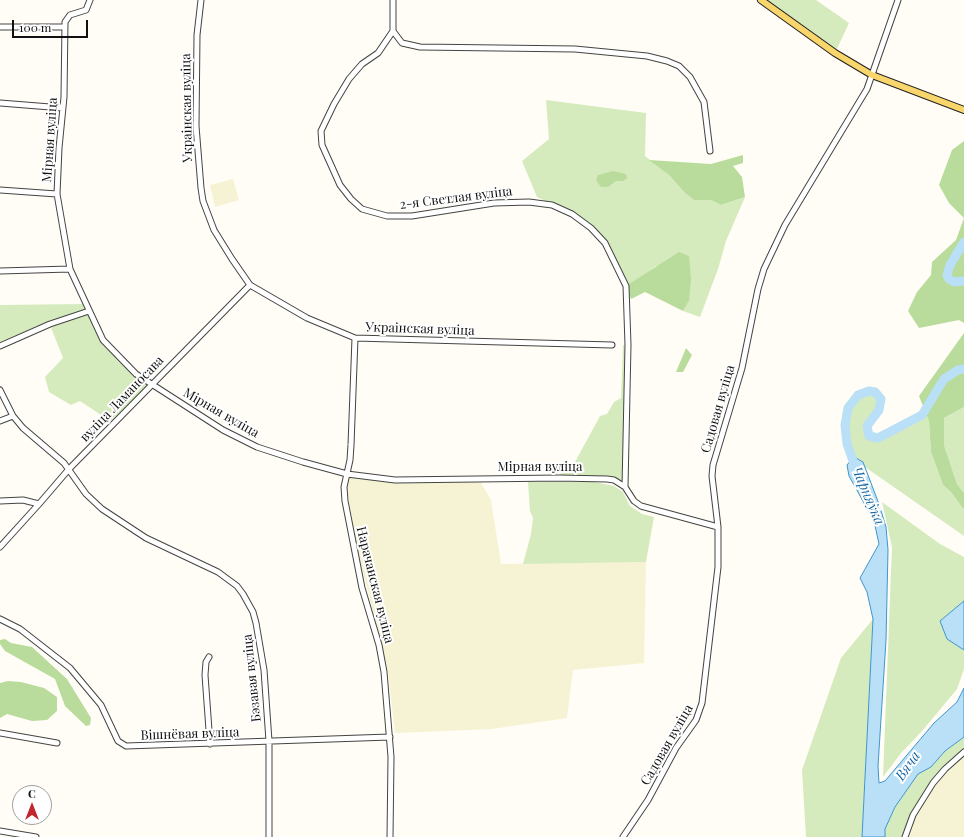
<!DOCTYPE html>
<html>
<head>
<meta charset="utf-8">
<style>
	body { margin:0 }
	#map { position:relative; width:964px; height:837px; overflow:hidden; background:#fffdf5; font-family:"Playfair Display",serif }
	canvas { display:block }
	.north { position:absolute; left:12px; top:785px; width:40px; height:40px; box-sizing:border-box; background:#fff; border:1px solid #a0a0a0; border-radius:50%; rotate:0deg; font-size:11px; font-weight:700; line-height:16px; text-align:center; color:#111 }
	.north::after { content:''; display:block; margin:auto; width:14px; height:18px; background:#c4262e; clip-path:polygon(50% 0,100% 100%,50% 72%,0 100%) }
	.scale { position:absolute; left:12px; top:20px; width:76px; height:18px; box-sizing:border-box; border:2px solid #111; border-top:0; padding-left:5px; font-size:12px; line-height:14px; white-space:nowrap; color:#111; -webkit-text-stroke:3px #fff; paint-order:stroke }
</style>
</head>
<body>
<div id="map">
<canvas width="964" height="837"></canvas>
<div class="north">С</div>
<div class="scale">100 m</div>
</div>
<script>
const context = document.querySelector('canvas').getContext('2d');
context.lineJoin = 'round';
function fillPath(path, color) { context.fillStyle = color; context.fill(path, 'evenodd'); }
const poly = rows => new Path2D(rows.map(r => 'M' + r).join(''));
function trace(path, color, width, dash) { context.strokeStyle = color; context.lineWidth = width; context.lineCap = dash ? 'butt' : 'round'; context.setLineDash(dash || []); context.stroke(path); }
function drawText(font, color, halo, rows, align = 'center') {
  context.font = font + ' "Playfair Display",serif'; context.lineWidth = 4; context.setLineDash([]); context.textBaseline = 'middle'; context.strokeStyle = halo; context.fillStyle = color; for (const [text, x, y, turn = 0] of rows) {
    context.save(); context.translate(x, y); context.rotate((+turn || 0) * Math.PI / 180); context.textAlign = isNaN(turn) ? turn : align; if (halo) context.strokeText(text, 0, 0); context.fillText(text, 0, 0); context.restore();
  }
}
fillPath(poly([
	[233,179,239,200,215,207,210,185],
	[349,477,395,482,480,481,491,500,501,564,646,562,644,663,573,670,567,718,492,729,395,733,388,672,358,553,349,501,347,487],
	[964,754,964,837,907,837,916,810,934,784]
]), '#f6f3d4');
fillPath(poly([
	[761,0,816,0,849,23,835,53],
	[546,100,646,113,645,156,669,175,685,193,694,200,711,200,721,205,745,197,726,241,718,269,700,317,683,311,689,301,656,266,640,279,626,286,605,243,572,214,537,197,522,161,549,139],
	[86,304,103,340,136,374,152,384,110,421,80,401,71,405,49,392,45,377,63,358,50,325,0,346,0,305],
	[623,345,628,345,625,487,614,480,559,478,562,469,575,462,600,416,607,414,614,402,621,398],
	[869,391,875,392,881,399,879,410,870,420,867,426,869,435,873,438,882,437,897,427,916,419,925,411,929,421,931,452,943,485,951,492,964,510,964,536,865,467,863,462,856,458,852,459,846,434,846,416,851,402,858,395],
	[964,407,964,493,957,484,944,445,944,418],
	[528,482,594,482,614,486,623,492,630,506,642,514,654,517,646,562,523,564,531,534,533,518,530,511],
	[882,502,940,544,964,557,964,669,957,689,923,730,901,753,883,777,892,547],
	[873,619,862,837,806,837,802,770,841,658],
	[964,737,964,752,945,769,913,815,905,837,885,837,885,829,895,807,918,774,931,767,945,751]
]), '#d5ebbd');
fillPath(poly([
	[964,141,964,323,959,320,919,328,908,311,917,292,931,275,932,262,956,240,964,218,949,203,939,185,952,150],
	[743,155,743,163,733,166,742,177,745,197,721,205,711,200,694,200,685,193,669,175,649,160,711,164],
	[613,171,626,174,627,178,623,181,616,181,608,187,601,187,596,180,598,175],
	[679,252,689,256,691,279,689,301,683,311,645,292,631,299,626,286],
	[964,333,964,407,944,418,944,445,957,484,964,493,964,510,951,492,943,485,931,452,929,421,919,396],
	[686,348,692,355,683,372,676,372],
	[5,639,11,643,32,647,67,679,91,718,90,725,86,726,65,706,55,679,5,651,0,644,0,640],
	[8,681,21,682,44,688,57,697,57,711,47,720,32,721,7,714,0,718,0,683]
]), '#b9dc9c');
const water = poly([
	[856,458,863,462,879,504,886,527,888,550,886,640,878,766,879,783,885,781,934,723,957,702,964,688,964,737,945,751,931,767,918,774,895,807,885,829,885,837,862,837,873,619,867,592,860,578,879,544,874,521,849,476,847,465,852,459,856,458],
	[964,601,964,650,947,639,940,621,964,601]
]);
fillPath(water, '#b9e0f7');
trace(water, '#3f96cf', 1);
trace(poly([
	[964,242,950,265,947,275,949,279,954,282,964,281],
	[856,469,847,444,845,425,848,408,858,395,869,391,875,392,881,399,879,410,867,426,869,436,878,438,922,415,944,379,958,370,964,369]
]), '#b9e0f7', 9);
const minor = poly([
	[90,0,86,10,70,15,65,22,64,97,59,148,57,194,70,269,103,340,136,374,223,430,257,447,303,462,347,474,395,480,559,478,607,479,614,480,625,487,634,501,641,506,718,527],
	[201,0,197,35,196,126,201,188,203,201,214,230,232,259,250,285,307,318,355,338,612,345],
	[393,0,393,31,378,53,362,64,349,79,334,104,321,131,322,145,340,185,351,199,362,209,387,216,412,216,494,203,529,202,552,205,572,214,591,228,605,243,626,286,628,345,625,487],
	[0,27,65,27],
	[393,31,402,43,420,47,575,49,647,56,667,61,679,66,690,77,704,102,710,151],
	[0,103,63,108],
	[0,190,57,194],
	[0,271,70,269],
	[355,338,351,445,350,460,344,487,345,501,362,588,379,645,384,672,391,757,390,837],
	[0,346,50,324,89,311],
	[0,390,13,416,23,428,64,463,86,494,102,509,146,538,218,572,237,586,243,594,253,612,256,623,264,670,269,741,269,837],
	[0,421,13,416],
	[0,501,23,500,39,504,69,469,250,285],
	[0,547,39,504],
	[0,619,20,629,70,668,101,705,118,741,126,746,390,737],
	[209,657,206,662,205,675,210,744],
	[0,733,57,743],
	[0,831,36,837],
	[623,837,648,800,676,748,696,720,702,703,718,567,718,527,712,476,713,465,742,368,758,289,764,269,785,225,867,89,898,0],
	[905,837,913,815,933,783,945,769,964,752]
]);
const major = poly([
	[761,0,835,53,872,75,964,110]
]);
trace(minor, '#444', 7);
trace(major, '#222', 8);
trace(minor, '#fff', 5);
trace(major, '#f9d66b', 6);
drawText('13px', '#111', '#fff', [
	["Украінская вуліца",187,108,-91],
	["Мірная вуліца",50,140,-86],
	["2-я Светлая вуліца",456,198,-7],
	["Украінская вуліца",420,329,2],
	["вуліца Ламаносава",122,399,-46],
	["Садовая вуліца",718,409,-74],
	["Мірная вуліца",221,413,30],
	["Мірная вуліца",540,467],
	["Нарачанская вуліца",375,585,76],
	["Бэзавая вуліца",252,678,-96],
	["Вішнёвая вуліца",190,734,-2],
	["Садовая вуліца",667,745,-60]
]);
drawText('italic 14px', '#1768a6', '#fff', [
	["Чарняўка",868,496,67],
	["Вяча",908,766,-55]
]);
</script>
</body>
</html>
